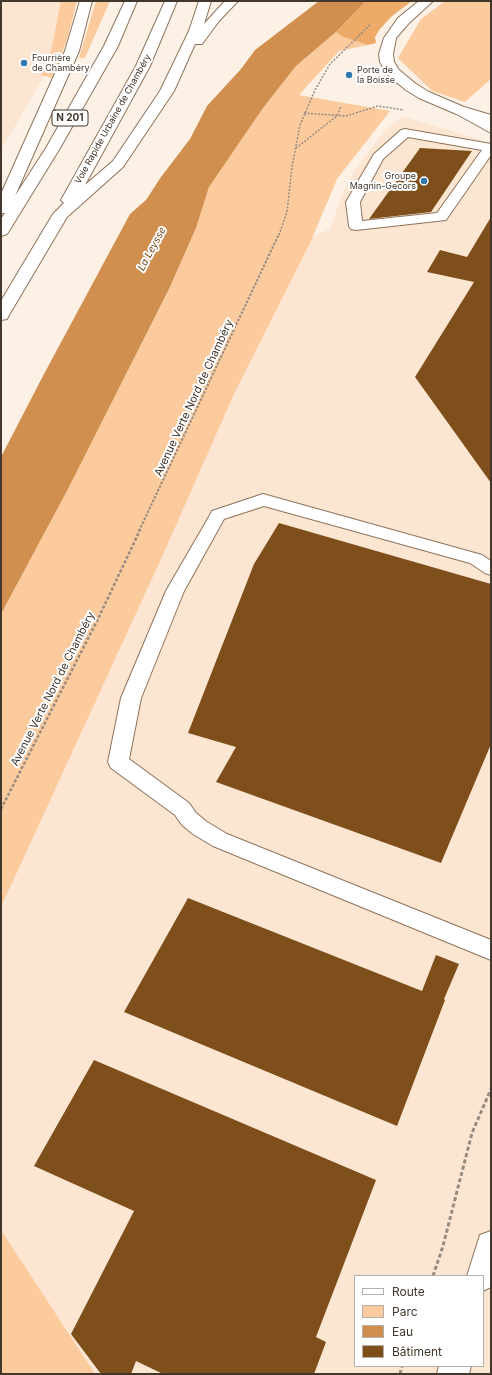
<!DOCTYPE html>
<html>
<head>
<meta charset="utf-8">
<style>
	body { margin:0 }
	#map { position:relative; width:492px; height:1375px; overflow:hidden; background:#fdf1e6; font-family:Inter,sans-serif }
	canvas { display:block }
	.frame { position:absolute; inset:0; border:2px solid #42372c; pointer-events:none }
	.legend { position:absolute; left:354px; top:1275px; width:130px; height:92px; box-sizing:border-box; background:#fff; border:1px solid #b3afab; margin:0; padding:5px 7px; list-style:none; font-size:12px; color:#42372c }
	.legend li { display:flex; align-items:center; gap:8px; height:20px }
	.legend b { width:20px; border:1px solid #b3afab }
</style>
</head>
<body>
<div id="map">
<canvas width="492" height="1375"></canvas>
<div class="frame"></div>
<ul class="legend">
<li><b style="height:5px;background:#fff"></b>Route</li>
<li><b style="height:11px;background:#fbcb9e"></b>Parc</li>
<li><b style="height:11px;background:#d08f4e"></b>Eau</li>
<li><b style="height:11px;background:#7e4f1b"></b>Bâtiment</li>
</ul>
</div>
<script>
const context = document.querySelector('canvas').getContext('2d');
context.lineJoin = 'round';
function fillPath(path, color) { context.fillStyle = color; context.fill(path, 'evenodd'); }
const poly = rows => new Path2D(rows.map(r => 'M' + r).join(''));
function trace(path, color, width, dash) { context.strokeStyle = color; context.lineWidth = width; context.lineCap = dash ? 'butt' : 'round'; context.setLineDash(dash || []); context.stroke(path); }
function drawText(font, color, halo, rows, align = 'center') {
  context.font = font + ' Inter,sans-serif'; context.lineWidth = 4; context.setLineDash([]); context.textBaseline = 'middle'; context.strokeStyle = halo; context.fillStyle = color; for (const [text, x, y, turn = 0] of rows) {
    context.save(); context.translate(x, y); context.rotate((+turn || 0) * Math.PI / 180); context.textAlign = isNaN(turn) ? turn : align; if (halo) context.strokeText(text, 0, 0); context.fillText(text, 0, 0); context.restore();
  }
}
fillPath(poly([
	[1,1,67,1,58,53,1,150],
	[402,116,491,143,491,1374,1,1374,1,815,294,244,330,229,344,190,355,169,384,132],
	[355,1276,483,1276,483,1366,355,1366]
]), '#fce6d2');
fillPath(poly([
	[61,1,77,1,67,40,52,78,41,75,51,52],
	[96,1,110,1,85,58,79,58],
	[445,1,491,1,491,79,465,102,432,91,398,58,421,19],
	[336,32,343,37,368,45,339,51,299,95,390,111,337,179,311,241,234,394,161,559,1,907,1,614,68,489,169,289,196,228,209,187,263,108,296,66],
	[1,1230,95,1374,1,1374]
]), '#fbcb9e');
fillPath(poly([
	[366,1,412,1,392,16,380,29,375,37,376,43,368,45,343,37,336,32]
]), '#edaa69');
fillPath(poly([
	[319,1,366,1,336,32,296,66,263,108,209,187,196,228,169,289,68,489,1,614,1,457,44,374,130,214,146,200,161,177,190,139,207,106,241,69,255,50]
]), '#d08f4e');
fillPath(poly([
	[420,148,472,151,431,212,369,219],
	[491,217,491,483,415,377,474,282,427,272,440,250,467,257],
	[279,523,491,584,491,744,441,863,216,782,236,747,188,733,254,564],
	[188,898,422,991,436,955,459,964,444,999,445,1000,397,1126,124,1012],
	[94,1060,376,1180,316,1337,326,1342,314,1374,163,1374,136,1361,131,1374,101,1374,71,1334,134,1211,34,1166]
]), '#7e4f1b');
const lane = poly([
	[459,106,491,124,491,133,455,113,453,110,455,107,459,106],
	[405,129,491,144,491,155,446,220,356,230,351,229,349,226,346,202,374,154,401,130,405,129],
	[408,137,482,150,437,213,362,221,360,202,383,159,408,137],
	[263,494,482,555,491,561,491,575,485,573,470,563,264,506,224,519,184,591,141,698,129,759,189,803,196,813,207,822,227,834,491,940,491,960,213,846,193,834,182,825,175,815,111,768,108,762,121,698,166,591,210,515,212,511,263,494]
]);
const secondary = poly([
	[419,1,433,1,408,24,396,38,393,54,394,62,399,70,416,84,429,92,464,107,491,115,491,124,454,113,419,98,406,90,389,76,380,62,379,54,384,38,398,18,419,1],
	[491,1231,491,1287,483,1291,483,1276,467,1276,480,1235,491,1231],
	[439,1366,471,1366,469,1374,437,1374,439,1366]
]);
const highway = poly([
	[80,1,92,1,79,51,15,196,46,148,104,46,125,1,137,1,118,46,60,148,9,231,7,234,1,236,1,219,5,213,1,213,1,194,65,51,80,1],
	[165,1,177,1,150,66,85,185,113,161,160,91,189,31,199,1,211,1,204,24,225,1,238,1,219,21,202,44,195,44,174,91,123,167,67,217,9,315,7,319,1,320,1,301,53,214,64,203,61,200,136,66,165,1]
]);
trace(lane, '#8e735b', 2);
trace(secondary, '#8e735b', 2);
trace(highway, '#8e735b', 2);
trace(poly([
	[304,113,346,116,378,106,404,110],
	[296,148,337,116,341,106],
	[279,235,287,212,292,167,300,125,315,90,330,64,371,24]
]), '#978b80', 1.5, [2, 1.5]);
trace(poly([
	[139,531,279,234]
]), '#978b80', 2, [2.5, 1.5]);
trace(poly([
	[1,809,98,619,140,530]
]), '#978b80', 2.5, [3, 2]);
trace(poly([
	[433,1276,443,1246,472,1133,491,1089],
	[400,1374,402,1366]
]), '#978b80', 3, [4, 2.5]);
fillPath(lane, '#fff');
fillPath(secondary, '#fff');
fillPath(highway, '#fff');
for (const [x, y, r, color] of [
	[24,63,4,"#3278ad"],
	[349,75,4,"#3278ad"],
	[424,181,4,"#3278ad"]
]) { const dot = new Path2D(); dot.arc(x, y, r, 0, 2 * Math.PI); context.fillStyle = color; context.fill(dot); trace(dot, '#fff', 1.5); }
drawText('9px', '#42372c', '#fff', [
	["Fourrière",32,58],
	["de Chambéry",32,68],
	["Porte de",357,70],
	["la Boisse",357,80],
	["Groupe",416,176,"right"],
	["Magnin-Gecors",416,186,"right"]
], 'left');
drawText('9px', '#42372c', '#fff', [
	["Voie Rapide Urbaine de Chambéry",113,119,-61]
]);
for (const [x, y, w] of [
	[70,118,36]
]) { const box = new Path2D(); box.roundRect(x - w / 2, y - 8, w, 16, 3); context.fillStyle = '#fff'; context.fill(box); trace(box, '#42372c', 1); }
drawText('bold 10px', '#42372c', null, [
	["N 201",70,118]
]);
drawText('italic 10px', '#754919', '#fff', [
	["La Leysse",152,249,-62]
]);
drawText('11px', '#42372c', '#fff', [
	["Avenue Verte Nord de Chambéry",194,398,-65],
	["Avenue Verte Nord de Chambéry",53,689,-63]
]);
</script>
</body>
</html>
